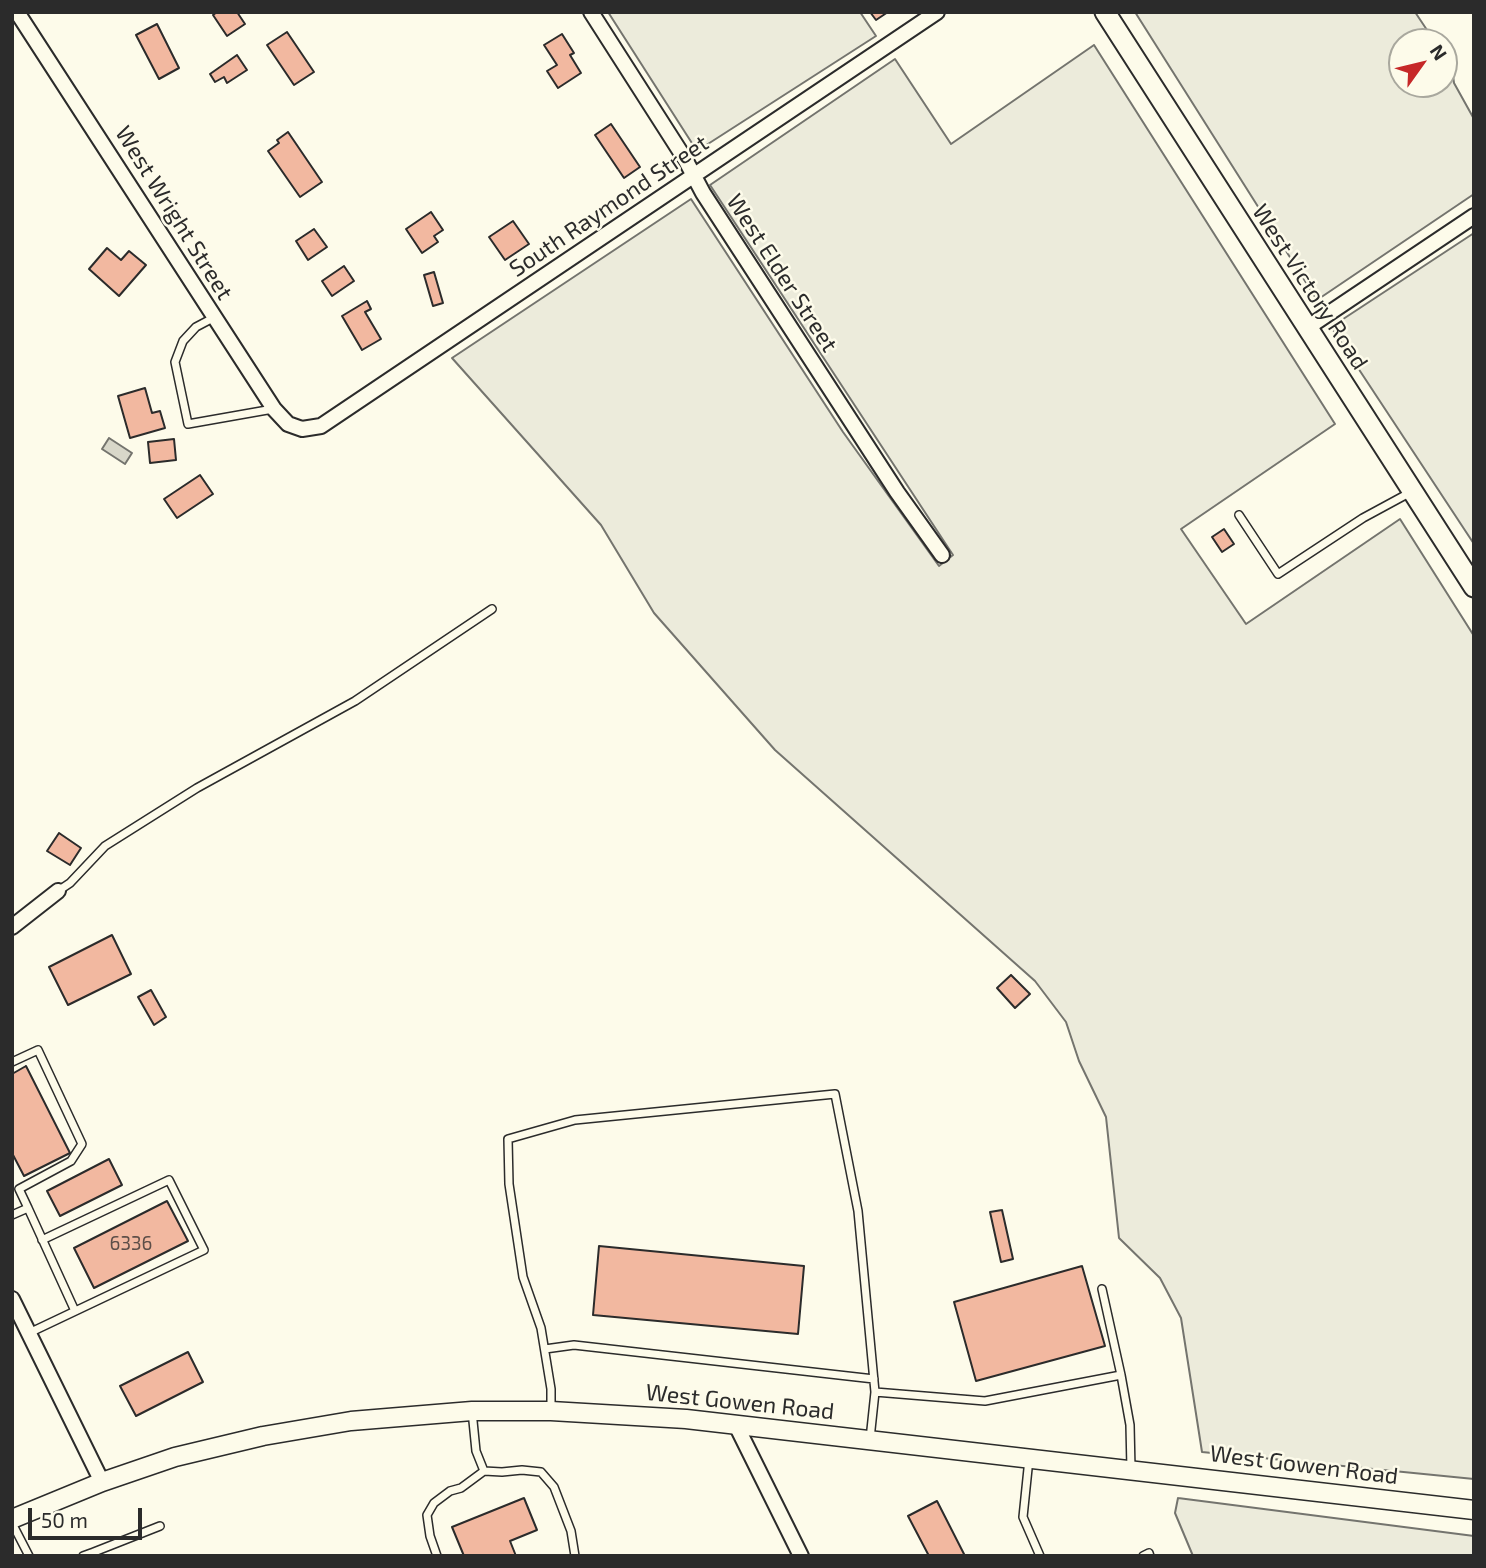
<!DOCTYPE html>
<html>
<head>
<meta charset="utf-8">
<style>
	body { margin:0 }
	#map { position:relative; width:1486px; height:1568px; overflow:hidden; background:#fdfbea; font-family:"Exo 2",sans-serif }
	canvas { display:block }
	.frame { position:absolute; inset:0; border:14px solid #2b2b2b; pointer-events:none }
	.north { position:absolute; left:1388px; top:28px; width:70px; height:70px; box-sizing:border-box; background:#fdfbea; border:2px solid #a9a89e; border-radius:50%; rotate:56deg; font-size:19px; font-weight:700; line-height:28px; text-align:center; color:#2b2b2b }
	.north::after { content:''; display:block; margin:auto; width:24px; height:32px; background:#c62828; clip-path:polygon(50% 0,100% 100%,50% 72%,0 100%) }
	.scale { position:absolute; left:28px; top:1508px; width:114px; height:32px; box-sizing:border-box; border:4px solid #2b2b2b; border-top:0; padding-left:9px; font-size:21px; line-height:24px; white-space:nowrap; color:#2b2b2b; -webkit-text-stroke:5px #fdfbea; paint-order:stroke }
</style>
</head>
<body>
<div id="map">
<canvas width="1486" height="1568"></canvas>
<div class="frame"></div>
<div class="north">N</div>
<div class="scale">50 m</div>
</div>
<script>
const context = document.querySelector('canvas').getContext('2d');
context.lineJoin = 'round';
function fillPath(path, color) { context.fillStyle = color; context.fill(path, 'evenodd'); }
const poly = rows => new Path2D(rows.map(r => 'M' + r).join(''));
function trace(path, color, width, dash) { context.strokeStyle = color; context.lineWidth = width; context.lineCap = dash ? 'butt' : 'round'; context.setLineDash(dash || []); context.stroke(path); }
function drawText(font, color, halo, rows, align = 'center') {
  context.font = font + ' "Exo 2",sans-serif'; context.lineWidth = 5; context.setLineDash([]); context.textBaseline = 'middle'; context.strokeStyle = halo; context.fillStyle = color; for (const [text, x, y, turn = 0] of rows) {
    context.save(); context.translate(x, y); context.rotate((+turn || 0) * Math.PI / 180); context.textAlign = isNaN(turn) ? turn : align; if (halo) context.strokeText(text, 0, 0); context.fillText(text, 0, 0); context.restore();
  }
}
const green = poly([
	[608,12,860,12,876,36,697,151,608,12],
	[1135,12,1415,12,1435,42,1402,42,1402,84,1444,84,1444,56,1452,68,1454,83,1474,119,1474,194,1317,300,1135,12],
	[1094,45,1335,424,1181,529,1246,624,1400,519,1474,636,1474,1479,1202,1452,1181,1318,1160,1278,1119,1238,1106,1117,1079,1061,1066,1022,1035,981,775,750,654,613,601,525,452,358,691,199,843,432,939,566,953,555,710,185,895,59,951,144,1094,45],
	[1474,233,1474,544,1331,327,1474,233],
	[1178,1498,1474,1536,1474,1556,1193,1556,1175,1513,1178,1498]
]);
fillPath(green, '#ecebdb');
trace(green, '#74746e', 2);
const water = poly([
	[109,438,132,453,125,464,102,449,109,438]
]);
fillPath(water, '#d8d7c9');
trace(water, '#74746e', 2);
const building = poly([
	[217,12,237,12,245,24,227,36,213,15,217,12],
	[870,12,888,12,876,20,870,12],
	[157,24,179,68,159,79,136,35,157,24],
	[287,32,314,72,294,85,267,45,287,32],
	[562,34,574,53,570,55,581,73,558,88,547,71,557,65,544,45,562,34],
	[237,55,247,70,227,83,224,77,215,82,210,74,237,55],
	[611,124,640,167,624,178,595,135,611,124],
	[288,132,322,182,300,197,268,151,279,143,277,140,288,132],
	[431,212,443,230,434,236,438,242,422,253,406,229,431,212],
	[513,221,529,244,505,260,489,237,513,221],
	[314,229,327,247,308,260,296,241,314,229],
	[107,248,121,260,129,251,146,265,119,296,89,269,107,248],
	[344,266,354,281,332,296,322,281,344,266],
	[434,272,443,303,433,306,424,275,434,272],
	[367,301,371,309,365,312,381,339,362,350,342,316,367,301],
	[145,388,152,413,160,411,165,428,130,438,118,396,145,388],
	[174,439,176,460,150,463,148,442,174,439],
	[200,475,213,494,177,518,164,499,200,475],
	[1224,529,1234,544,1222,552,1212,537,1224,529],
	[59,833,81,848,70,865,47,851,59,833],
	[112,935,131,974,68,1005,49,967,112,935],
	[1011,975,1030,994,1015,1008,997,988,1011,975],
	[151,990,166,1017,154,1025,138,997,151,990],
	[26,1066,70,1153,24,1176,12,1153,12,1074,26,1066],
	[109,1159,122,1185,60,1216,47,1191,109,1159],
	[167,1201,188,1241,94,1288,74,1248,167,1201],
	[1002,1210,1013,1259,1001,1262,990,1212,1002,1210],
	[599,1246,804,1266,798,1334,593,1315,599,1246],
	[1082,1266,1105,1346,976,1381,954,1302,1082,1266],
	[188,1352,203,1382,136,1416,120,1386,188,1352],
	[524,1498,537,1530,510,1541,516,1556,464,1556,452,1527,524,1498],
	[937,1501,965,1556,929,1556,908,1516,937,1501]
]);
fillPath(building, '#f2b8a0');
trace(building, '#2b2b2b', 2);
const service = poly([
	[213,318,196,327,183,341,175,362,188,424,273,409],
	[1239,515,1278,574,1363,518,1411,492],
	[58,891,70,883,105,846,197,788,355,701,492,609],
	[12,1062,38,1050,82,1144,71,1161,19,1189,28,1208],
	[12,1215,28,1208,75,1311],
	[1102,1289,1121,1375],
	[29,1333,204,1250,169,1180,42,1240],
	[545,1349,574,1345,874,1379],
	[472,1411,476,1451,484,1471],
	[551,1411,551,1389,541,1328,523,1277,509,1184,508,1139,575,1120,835,1094,858,1211,875,1392],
	[870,1439,875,1392,985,1401,1121,1375,1130,1425,1131,1469],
	[1029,1459,1023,1517,1040,1556],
	[12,1523,29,1556],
	[83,1556,94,1552],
	[96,1556,94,1552,160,1526],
	[437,1556,430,1536,427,1515,434,1503,450,1491,461,1488,484,1471,502,1472,522,1470,541,1472,554,1487,571,1531,575,1556],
	[1143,1556,1149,1553,1150,1556]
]);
const minor = poly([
	[17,12,274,409,288,424,302,429,321,426,937,12],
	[591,12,685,159,703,193,897,492,942,555],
	[1307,328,1474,216],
	[12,927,58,891],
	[12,1299,102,1482],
	[736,1425,801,1556]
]);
const tertiary = poly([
	[12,1519,102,1482,175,1457,263,1436,351,1421,472,1411,551,1411,686,1419,1474,1510]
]);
const secondary = poly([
	[1105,12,1474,587]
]);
trace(service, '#2b2b2b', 10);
trace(minor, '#2b2b2b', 18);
trace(tertiary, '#2b2b2b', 21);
trace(secondary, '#2b2b2b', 23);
trace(service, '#fdfbea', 7);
trace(minor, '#fdfbea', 14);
trace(tertiary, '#fdfbea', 18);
trace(secondary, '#fdfbea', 19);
drawText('19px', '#5d4e48', null, [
	["6336",131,1244]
]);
drawText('23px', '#2b2b2b', '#fdfbea', [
	["South Raymond Street",609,206,-34],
	["West Wright Street",174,213,58],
	["West Elder Street",782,273,57],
	["West Victory Road",1310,287,57],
	["West Gowen Road",740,1402,6],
	["West Gowen Road",1304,1465,7]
]);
</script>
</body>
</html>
